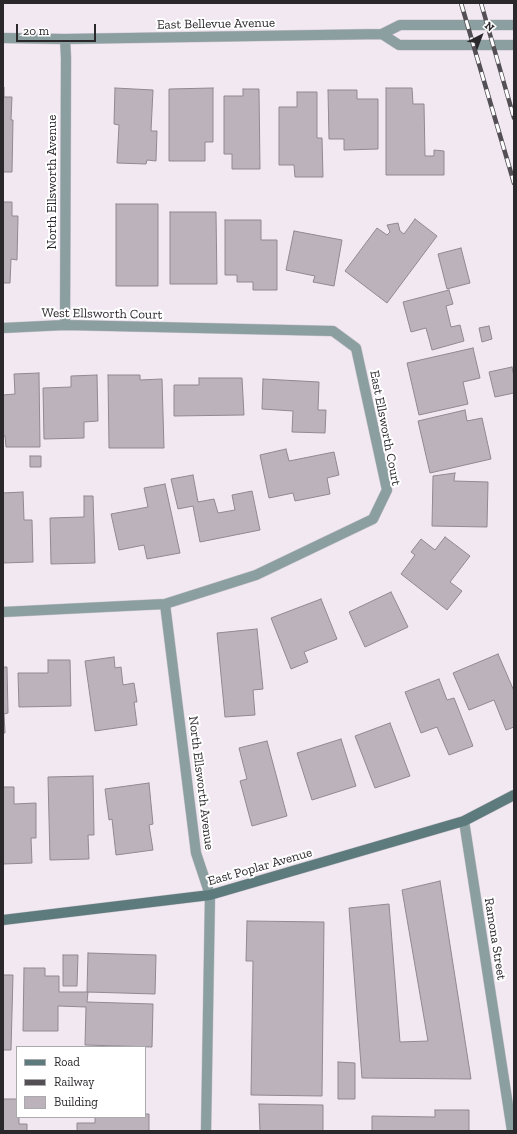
<!DOCTYPE html>
<html>
<head>
<meta charset="utf-8">
<style>
	body { margin:0 }
	#map { position:relative; width:517px; height:1134px; overflow:hidden; background:#f1e8f2; font-family:"Zilla Slab",serif }
	canvas { display:block }
	.frame { position:absolute; inset:0; border:4px solid #2b282c; pointer-events:none }
	.legend { position:absolute; left:16px; top:1046px; width:130px; height:72px; box-sizing:border-box; background:#fff; border:1px solid #aaa9ab; margin:0; padding:5px 7px; list-style:none; font-size:12px; color:#2b282c }
	.legend li { display:flex; align-items:center; gap:8px; height:20px }
	.legend b { width:20px; border:1px solid #aaa9ab }
	.north { position:absolute; left:461px; top:16px; width:40px; height:40px; -webkit-text-stroke:3px #fff; paint-order:stroke; rotate:42deg; font-size:11px; font-weight:700; line-height:16px; text-align:center; color:#2b282c }
	.north::after { content:''; display:block; margin:auto; width:14px; height:18px; background:#2b282c; clip-path:polygon(50% 0,100% 100%,50% 72%,0 100%) }
	.scale { position:absolute; left:16px; top:24px; width:80px; height:18px; box-sizing:border-box; border:2px solid #2b282c; border-top:0; padding-left:5px; font-size:12px; line-height:14px; white-space:nowrap; color:#2b282c; -webkit-text-stroke:3px #fff; paint-order:stroke }
</style>
</head>
<body>
<div id="map">
<canvas width="517" height="1134"></canvas>
<div class="frame"></div>
<ul class="legend">
<li><b style="height:5px;background:#5d7a7c"></b>Road</li>
<li><b style="height:5px;background:#534f54"></b>Railway</li>
<li><b style="height:11px;background:#bbb2bc"></b>Building</li>
</ul>
<div class="north">N</div>
<div class="scale">20 m</div>
</div>
<script>
const context = document.querySelector('canvas').getContext('2d');
context.lineJoin = 'round';
function fillPath(path, color) { context.fillStyle = color; context.fill(path, 'evenodd'); }
const poly = rows => new Path2D(rows.map(r => 'M' + r).join(''));
function trace(path, color, width, dash) { context.strokeStyle = color; context.lineWidth = width; context.lineCap = dash ? 'butt' : 'round'; context.setLineDash(dash || []); context.stroke(path); }
function drawText(font, color, halo, rows, align = 'center') {
  context.font = font + ' "Zilla Slab",serif'; context.lineWidth = 4; context.setLineDash([]); context.textBaseline = 'middle'; context.strokeStyle = halo; context.fillStyle = color; for (const [text, x, y, turn = 0] of rows) {
    context.save(); context.translate(x, y); context.rotate((+turn || 0) * Math.PI / 180); context.textAlign = isNaN(turn) ? turn : align; if (halo) context.strokeText(text, 0, 0); context.fillText(text, 0, 0); context.restore();
  }
}
const building = poly([
	[3,87,4,87,4,97,12,97,11,120,13,120,12,172,3,172,3,87],
	[115,88,153,90,151,131,157,131,156,161,147,160,146,164,117,163,119,125,114,124,115,88],
	[213,88,213,142,205,142,205,161,169,161,169,89,213,88],
	[386,88,412,88,413,104,424,104,425,156,434,156,434,150,444,151,444,175,386,175,386,88],
	[243,89,259,89,260,169,232,169,232,154,224,154,224,96,243,96,243,89],
	[328,90,357,90,357,99,378,99,378,149,344,150,344,139,329,139,328,90],
	[297,92,317,92,317,138,322,138,323,177,295,177,294,165,279,165,279,107,297,107,297,92],
	[3,202,12,202,12,216,18,216,17,260,11,259,10,283,3,283,3,202],
	[116,204,158,204,158,286,116,286,116,204],
	[170,212,216,212,217,284,170,284,170,212],
	[415,219,437,236,387,303,345,271,377,228,387,235,390,232,387,225,398,223,400,231,404,234,415,219],
	[225,220,261,220,261,240,277,240,277,290,253,290,253,282,237,282,237,275,225,275,225,220],
	[294,231,342,240,334,286,313,282,315,276,286,270,294,231],
	[461,248,470,283,447,289,438,254,461,248],
	[449,290,453,304,446,306,451,327,460,325,464,341,432,350,426,328,411,332,403,302,449,290],
	[489,326,492,339,482,342,479,328,489,326],
	[473,348,480,378,463,382,468,404,419,415,407,363,473,348],
	[512,367,514,377,514,393,495,397,489,372,512,367],
	[39,373,40,447,6,447,5,436,3,436,3,395,15,394,14,374,39,373],
	[97,375,98,421,84,422,84,438,44,439,43,388,71,387,71,376,97,375],
	[108,375,140,375,140,380,162,379,164,448,109,448,108,375],
	[199,378,242,378,244,415,174,416,174,385,199,385,199,378],
	[263,379,319,382,318,410,326,410,325,433,292,432,293,411,262,409,263,379],
	[465,410,467,421,482,418,491,459,430,473,418,421,465,410],
	[286,449,289,461,334,452,339,475,327,478,330,494,295,501,293,493,269,498,260,455,286,449],
	[30,456,41,456,41,467,30,467,30,456],
	[455,473,454,481,488,482,487,527,432,526,433,476,455,473],
	[193,475,198,502,214,499,218,513,235,510,232,495,252,491,260,530,200,542,193,506,178,509,171,479,193,475],
	[165,484,180,553,147,559,144,545,119,550,111,514,148,507,144,488,165,484],
	[23,492,24,520,32,520,33,562,3,563,3,493,23,492],
	[84,496,93,496,95,563,51,564,50,518,84,517,84,496],
	[445,537,470,556,450,582,462,591,447,610,401,574,415,555,411,552,421,539,435,550,445,537],
	[391,592,408,627,365,647,349,612,391,592],
	[321,599,337,639,304,652,308,662,291,669,271,618,321,599],
	[257,629,263,689,253,690,255,715,225,717,217,633,257,629],
	[498,654,514,691,514,727,506,730,494,700,469,710,453,673,498,654],
	[114,657,115,668,121,667,123,685,134,683,137,702,134,702,137,725,95,731,85,661,114,657],
	[48,660,70,660,71,706,19,707,18,673,48,673,48,660],
	[3,667,7,667,8,713,4,714,5,733,3,733,3,667],
	[439,679,447,700,454,698,473,746,449,755,437,727,421,733,405,692,439,679],
	[390,723,410,776,375,788,355,736,390,723],
	[341,739,356,786,312,800,297,753,341,739],
	[267,741,287,816,252,826,240,781,247,779,239,748,267,741],
	[93,776,94,835,88,835,89,859,50,860,48,777,93,776],
	[149,783,153,824,149,825,153,850,116,855,112,819,109,820,105,789,149,783],
	[3,787,14,787,14,804,36,803,36,838,31,838,32,863,3,864,3,787],
	[440,881,471,1079,362,1078,349,908,389,904,400,1042,428,1041,402,890,440,881],
	[247,921,324,922,322,1096,251,1095,253,961,246,961,247,921],
	[88,953,156,955,155,994,87,992,88,953],
	[63,955,78,955,77,986,63,986,63,955],
	[24,968,45,968,45,976,59,976,59,992,88,992,87,1002,153,1004,152,1047,85,1045,86,1007,58,1006,58,1031,23,1031,24,968],
	[3,975,13,975,11,1050,3,1050,3,975],
	[338,1062,355,1063,355,1099,338,1099,338,1062],
	[3,1099,17,1099,17,1117,19,1117,19,1124,27,1124,27,1131,3,1131,3,1099],
	[259,1104,323,1105,323,1131,260,1131,259,1104],
	[435,1110,469,1110,469,1131,372,1131,372,1116,435,1117,435,1110],
	[145,1114,149,1114,149,1131,77,1131,77,1123,95,1123,95,1117,145,1117,145,1114]
]);
fillPath(building, '#bbb2bc');
trace(building, '#918892', 1);
const minor = poly([
	[382,34,399,45,514,45],
	[3,38,65,39,382,34,400,25,514,25],
	[65,325,66,58,65,39],
	[3,328,65,325,333,331,356,348,387,490,373,519,256,575,165,604,3,612],
	[165,604,196,853,210,895,206,1131],
	[464,821,512,1131]
]);
const secondary = poly([
	[3,920,210,895,464,821,514,795]
]);
trace(minor, '#cdc5ce', 11);
trace(secondary, '#cdc5ce', 11);
trace(minor, '#8b9fa0', 10);
trace(secondary, '#5d7a7c', 10);
const rail = poly([
	[461,3,514,183],
	[481,3,514,118]
]);
trace(rail, '#534f54', 4.5);
trace(rail, '#fff', 3, [9]);
drawText('13px', '#2b282c', '#fff', [
	["East Bellevue Avenue",216,24,-1],
	["North Ellsworth Avenue",52,182,-90],
	["West Ellsworth Court",102,314,1],
	["East Ellsworth Court",385,428,79],
	["North Ellsworth Avenue",201,783,83],
	["East Poplar Avenue",260,867,-16],
	["Ramona Street",495,939,81]
]);
</script>
</body>
</html>
